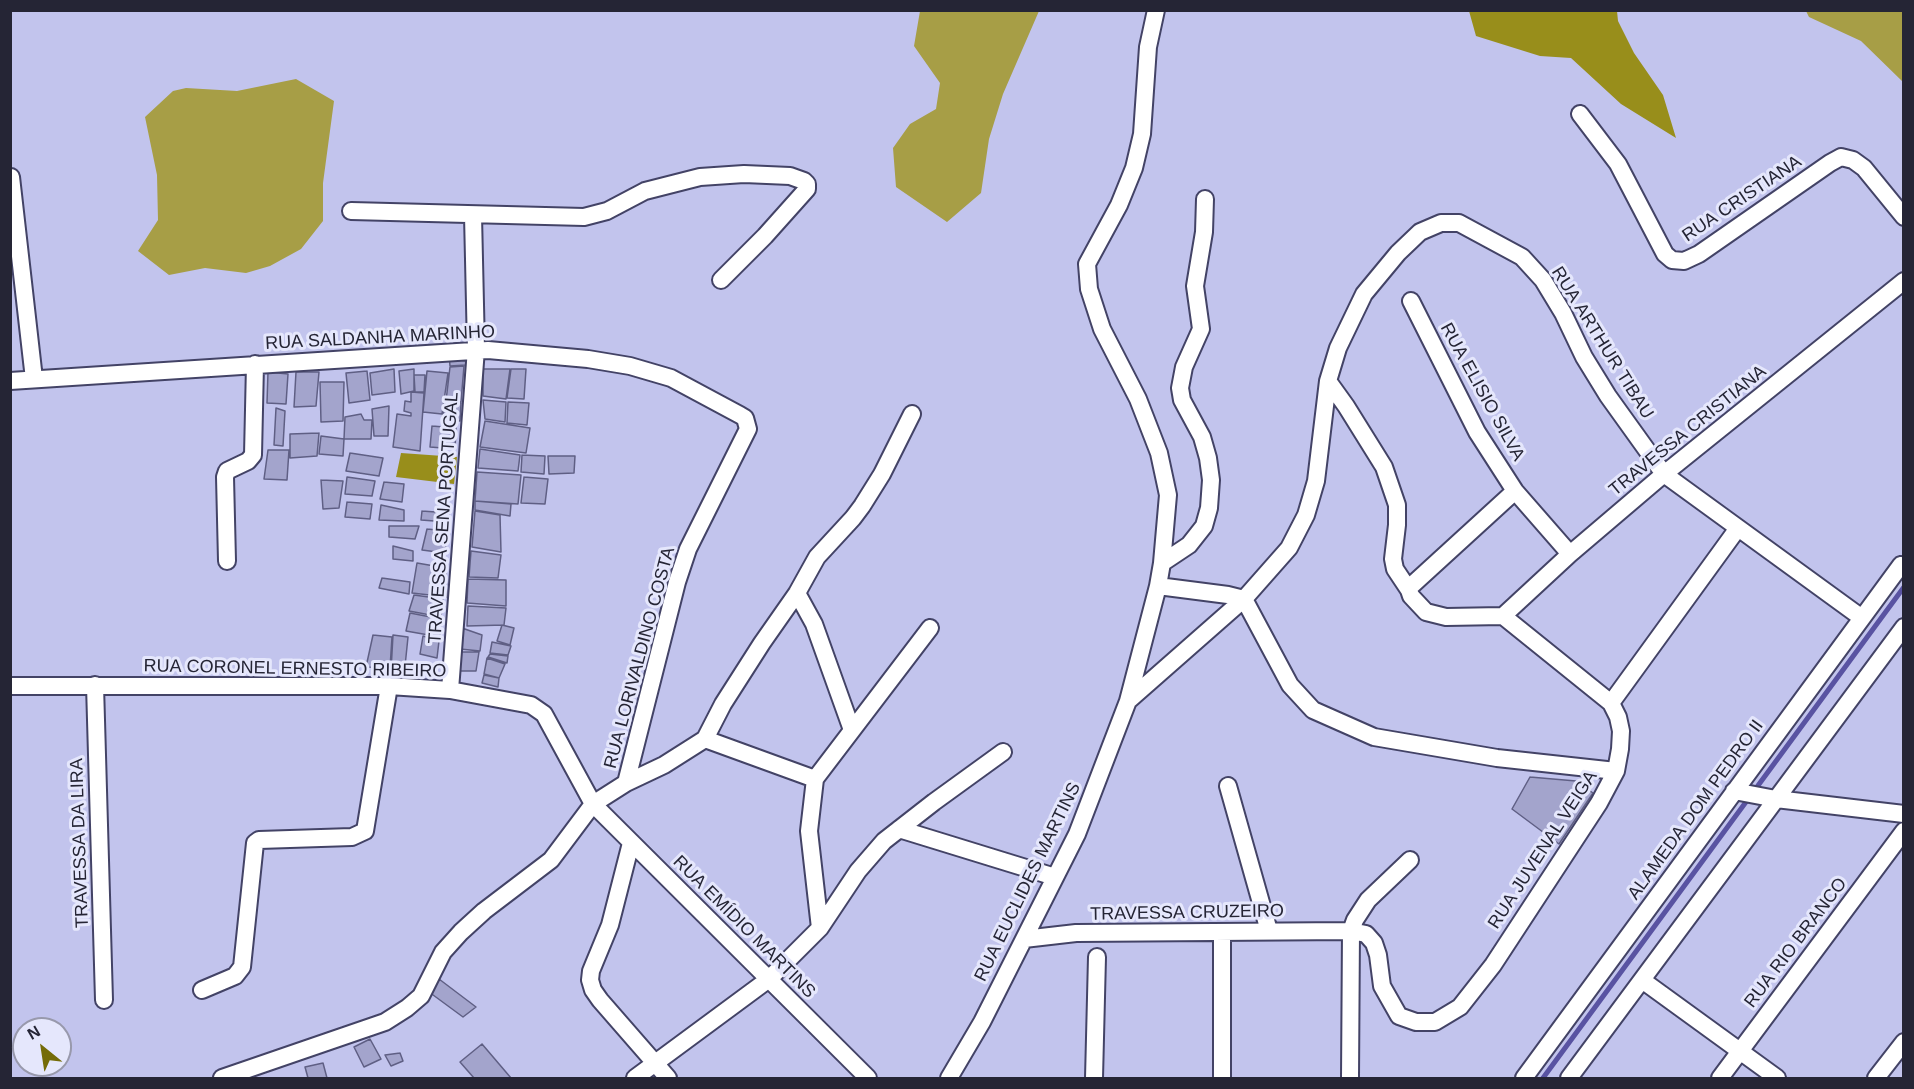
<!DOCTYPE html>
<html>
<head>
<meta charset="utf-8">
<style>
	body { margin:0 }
	#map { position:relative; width:1914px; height:1089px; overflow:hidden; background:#c2c4ed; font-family:Helvetica,sans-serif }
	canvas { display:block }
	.frame { position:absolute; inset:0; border:12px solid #252535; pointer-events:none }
	.north { position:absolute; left:12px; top:1017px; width:60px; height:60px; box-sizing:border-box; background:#e5e7fc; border:2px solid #9899ac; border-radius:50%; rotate:330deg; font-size:16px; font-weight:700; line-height:24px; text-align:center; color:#252535 }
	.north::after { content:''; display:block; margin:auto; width:21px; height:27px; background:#756c08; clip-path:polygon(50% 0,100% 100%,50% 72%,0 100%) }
</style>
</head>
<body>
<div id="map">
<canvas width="1914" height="1089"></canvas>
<div class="frame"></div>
<div class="north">N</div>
</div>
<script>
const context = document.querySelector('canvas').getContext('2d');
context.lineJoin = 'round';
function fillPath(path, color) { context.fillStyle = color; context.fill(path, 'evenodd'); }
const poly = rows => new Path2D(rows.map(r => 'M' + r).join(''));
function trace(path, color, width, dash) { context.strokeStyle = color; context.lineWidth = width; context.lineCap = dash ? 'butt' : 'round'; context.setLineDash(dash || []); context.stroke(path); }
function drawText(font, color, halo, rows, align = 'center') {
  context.font = font + ' Helvetica,sans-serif'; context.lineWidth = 6; context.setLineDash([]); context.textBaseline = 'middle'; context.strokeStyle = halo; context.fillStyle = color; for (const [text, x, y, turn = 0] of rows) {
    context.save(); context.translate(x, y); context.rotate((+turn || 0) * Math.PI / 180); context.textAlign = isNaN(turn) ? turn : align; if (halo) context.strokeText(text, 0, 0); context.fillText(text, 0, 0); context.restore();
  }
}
fillPath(poly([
	[920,11,1039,11,1003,94,989,139,981,193,947,222,896,187,893,148,910,124,936,109,940,83,914,46],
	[1806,11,1903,11,1903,82,1861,41,1809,17],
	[296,79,334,101,323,183,323,221,301,249,270,266,246,273,205,268,169,275,138,251,158,220,157,175,145,117,173,91,186,88,237,91]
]), '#a79e46');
fillPath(poly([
	[1469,11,1617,11,1618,21,1634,53,1663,95,1676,138,1621,104,1571,58,1540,56,1476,36],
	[401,453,457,457,454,484,396,477]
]), '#988e1b');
trace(poly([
	[1543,1078,1904,587]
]), '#5953a2', 5);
const building = poly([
	[467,353,466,365,450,366,449,354,467,353],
	[464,366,461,402,446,401,450,367,464,366],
	[394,369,395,392,372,395,370,373,394,369],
	[414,369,414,391,401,394,399,371,414,369],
	[483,369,510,369,506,399,483,396,483,369],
	[511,369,526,369,524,399,507,398,511,369],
	[367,371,370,400,349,403,346,373,367,371],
	[427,371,448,373,442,414,423,412,427,371],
	[268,372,288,374,286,404,267,403,268,372],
	[296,372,319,372,316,406,294,407,296,372],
	[414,375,425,375,424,392,415,392,414,375],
	[320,382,344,382,343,421,321,422,320,382],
	[411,392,424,393,420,451,393,447,397,414,411,416,411,413,404,411,405,401,411,402,411,392],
	[483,400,506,402,505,422,485,419,483,400],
	[508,402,529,403,527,425,507,423,508,402],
	[446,403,461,403,460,421,442,418,446,403],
	[389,406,388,436,374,436,372,409,389,406],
	[276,408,285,411,283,446,274,445,276,408],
	[361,414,364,420,372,420,371,439,344,439,345,417,361,414],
	[485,421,530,428,526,453,480,447,485,421],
	[432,426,456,428,455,449,430,447,432,426],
	[319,433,317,456,290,458,290,434,319,433],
	[321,436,344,439,343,456,319,454,321,436],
	[480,449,520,455,518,471,478,468,480,449],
	[268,450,289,450,287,480,264,479,268,450],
	[350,453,383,458,379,476,346,471,350,453],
	[522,455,545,456,544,474,521,472,522,455],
	[548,456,575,456,574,473,549,474,548,456],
	[477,472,521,475,518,504,475,501,477,472],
	[347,477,375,481,372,496,345,494,347,477],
	[524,477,548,479,545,504,521,503,524,477],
	[321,480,343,481,339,508,323,509,321,480],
	[384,482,404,484,402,502,380,499,384,482],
	[475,501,511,504,510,516,475,510,475,501],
	[347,502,372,504,370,519,345,517,347,502],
	[381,505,404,510,404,521,379,520,381,505],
	[422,511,449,513,448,522,421,520,422,511],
	[475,511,500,515,501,552,472,547,475,511],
	[389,526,419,526,415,539,389,537,389,526],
	[427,529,447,531,445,553,422,550,427,529],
	[393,546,413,551,413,561,393,559,393,546],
	[471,551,501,555,498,578,469,577,471,551],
	[417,563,446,568,447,597,412,593,417,563],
	[382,578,410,582,409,594,379,588,382,578],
	[468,579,506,580,506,606,467,603,468,579],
	[414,595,443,599,441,617,409,611,414,595],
	[468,606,506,608,504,625,467,626,468,606],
	[410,613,441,619,440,637,406,631,410,613],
	[502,625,514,628,510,645,497,641,502,625],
	[462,628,482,635,480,651,460,649,462,628],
	[373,635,392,637,390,668,366,667,373,635],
	[393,635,408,637,404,676,391,671,393,635],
	[423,636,439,641,437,658,420,654,423,636],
	[492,642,511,646,508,655,490,653,492,642],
	[460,652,479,652,476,671,458,671,460,652],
	[490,654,508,656,507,663,488,657,490,654],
	[487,658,505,664,499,678,484,674,487,658],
	[484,675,499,678,498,687,482,683,484,675],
	[1530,777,1576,781,1593,793,1559,844,1512,809,1530,777],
	[439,979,476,1007,463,1017,429,992,439,979],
	[370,1039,381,1059,364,1067,354,1047,370,1039],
	[482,1044,511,1078,474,1078,460,1062,482,1044],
	[400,1053,403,1061,391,1066,385,1055,400,1053],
	[323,1063,327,1078,308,1078,305,1067,323,1063]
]);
fillPath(building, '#a3a4cc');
trace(building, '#5f5f84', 1.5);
const minor = poly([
	[1580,114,1618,164,1665,254,1672,260,1684,261,1699,254,1830,163,1841,157,1853,160,1864,168,1904,217],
	[11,177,34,379],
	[351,211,584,217,607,211,645,191,700,177,744,174,790,176,804,181,807,184,807,189,765,236,721,280],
	[1411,301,1477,432,1515,491,1570,554],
	[10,381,488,350,588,359,630,366,671,378,740,415,745,418,748,429,688,549,677,582,626,783],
	[1328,381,1346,406,1384,467,1397,505,1397,525,1393,559,1395,569,1409,590],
	[227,561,225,477,227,471,248,461,253,455,255,364],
	[1162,563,1189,545,1204,526,1209,508,1211,480,1208,458,1202,437,1182,400,1180,388,1184,367,1201,329,1195,286,1204,232,1205,199],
	[1158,586,1228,595,1244,599,1290,685,1313,710,1374,737,1497,758,1616,771],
	[797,593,814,624,852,730],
	[1503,616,1570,554,1664,474,1904,281],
	[95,685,104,1000],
	[10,686,389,686,450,690,531,705,544,714,593,804,868,1078],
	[450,690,476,349,473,215],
	[1128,701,1244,599,1289,548,1306,515,1316,481,1328,381,1338,348,1364,294,1398,253,1420,232,1441,223,1459,223,1522,257,1543,280,1563,313,1584,357,1608,396,1664,474,1862,618],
	[1611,703,1738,528],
	[705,739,815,779],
	[1228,786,1269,931],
	[1734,791,1776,799,1904,814],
	[899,829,1055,877],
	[631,843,610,925,591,971,590,980,593,990,600,1000,668,1078],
	[820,928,809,831,815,779,930,628],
	[1024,939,1076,933,1351,931,1366,934,1374,943,1378,955,1382,986,1399,1016,1416,1022,1435,1022,1460,1007,1493,965,1599,803,1616,771,1620,749,1621,731,1618,717,1611,703,1503,616,1446,617,1426,612,1411,596,1409,590,1411,586,1515,491],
	[1642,980,1777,1078],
	[202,990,235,976,242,967,255,843,259,840,352,837,365,831,389,686],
	[222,1078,385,1022,407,1008,421,996,443,952,461,932,484,911,551,860,593,804,626,783,664,765,705,739,723,704,762,643,797,593,817,557,853,518,862,506,882,474,912,414],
	[635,1078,769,979,820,928,858,871,884,841,934,802,1003,752],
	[949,1078,982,1022,1077,834,1128,701,1158,586,1162,563,1168,495,1159,453,1138,399,1102,329,1089,289,1087,264,1119,205,1134,168,1142,134,1148,47,1156,10],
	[1094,1078,1097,957],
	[1222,1078,1222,932],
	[1350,1078,1351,931,1355,920,1368,900,1410,860],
	[1524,1078,1901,565],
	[1569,1078,1904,627],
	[1720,1078,1904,831],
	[1876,1078,1904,1042]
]);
trace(minor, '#434366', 20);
trace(minor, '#fff', 16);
drawText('18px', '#252535', '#e5e7fc', [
	["RUA CRISTIANA",1742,199,-34],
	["RUA SALDANHA MARINHO",380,338,-3],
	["RUA ARTHUR TIBAU",1602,343,58],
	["RUA ELISIO SILVA",1482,392,61],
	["TRAVESSA CRISTIANA",1688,431,-39],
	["TRAVESSA SENA PORTUGAL",444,518,-86],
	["RUA LORIVALDINO COSTA",640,658,-75],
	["RUA CORONEL ERNESTO RIBEIRO",295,669,1],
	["ALAMEDA DOM PEDRO II",1696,810,-54],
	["TRAVESSA DA LIRA",80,843,-92],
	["RUA JUVENAL VEIGA",1543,850,-57],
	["RUA EUCLIDES MARTINS",1028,882,-64],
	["TRAVESSA CRUZEIRO",1187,913,-1],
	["RUA EMÍDIO MARTINS",744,927,45],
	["RUA RIO BRANCO",1796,943,-53]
]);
</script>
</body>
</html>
